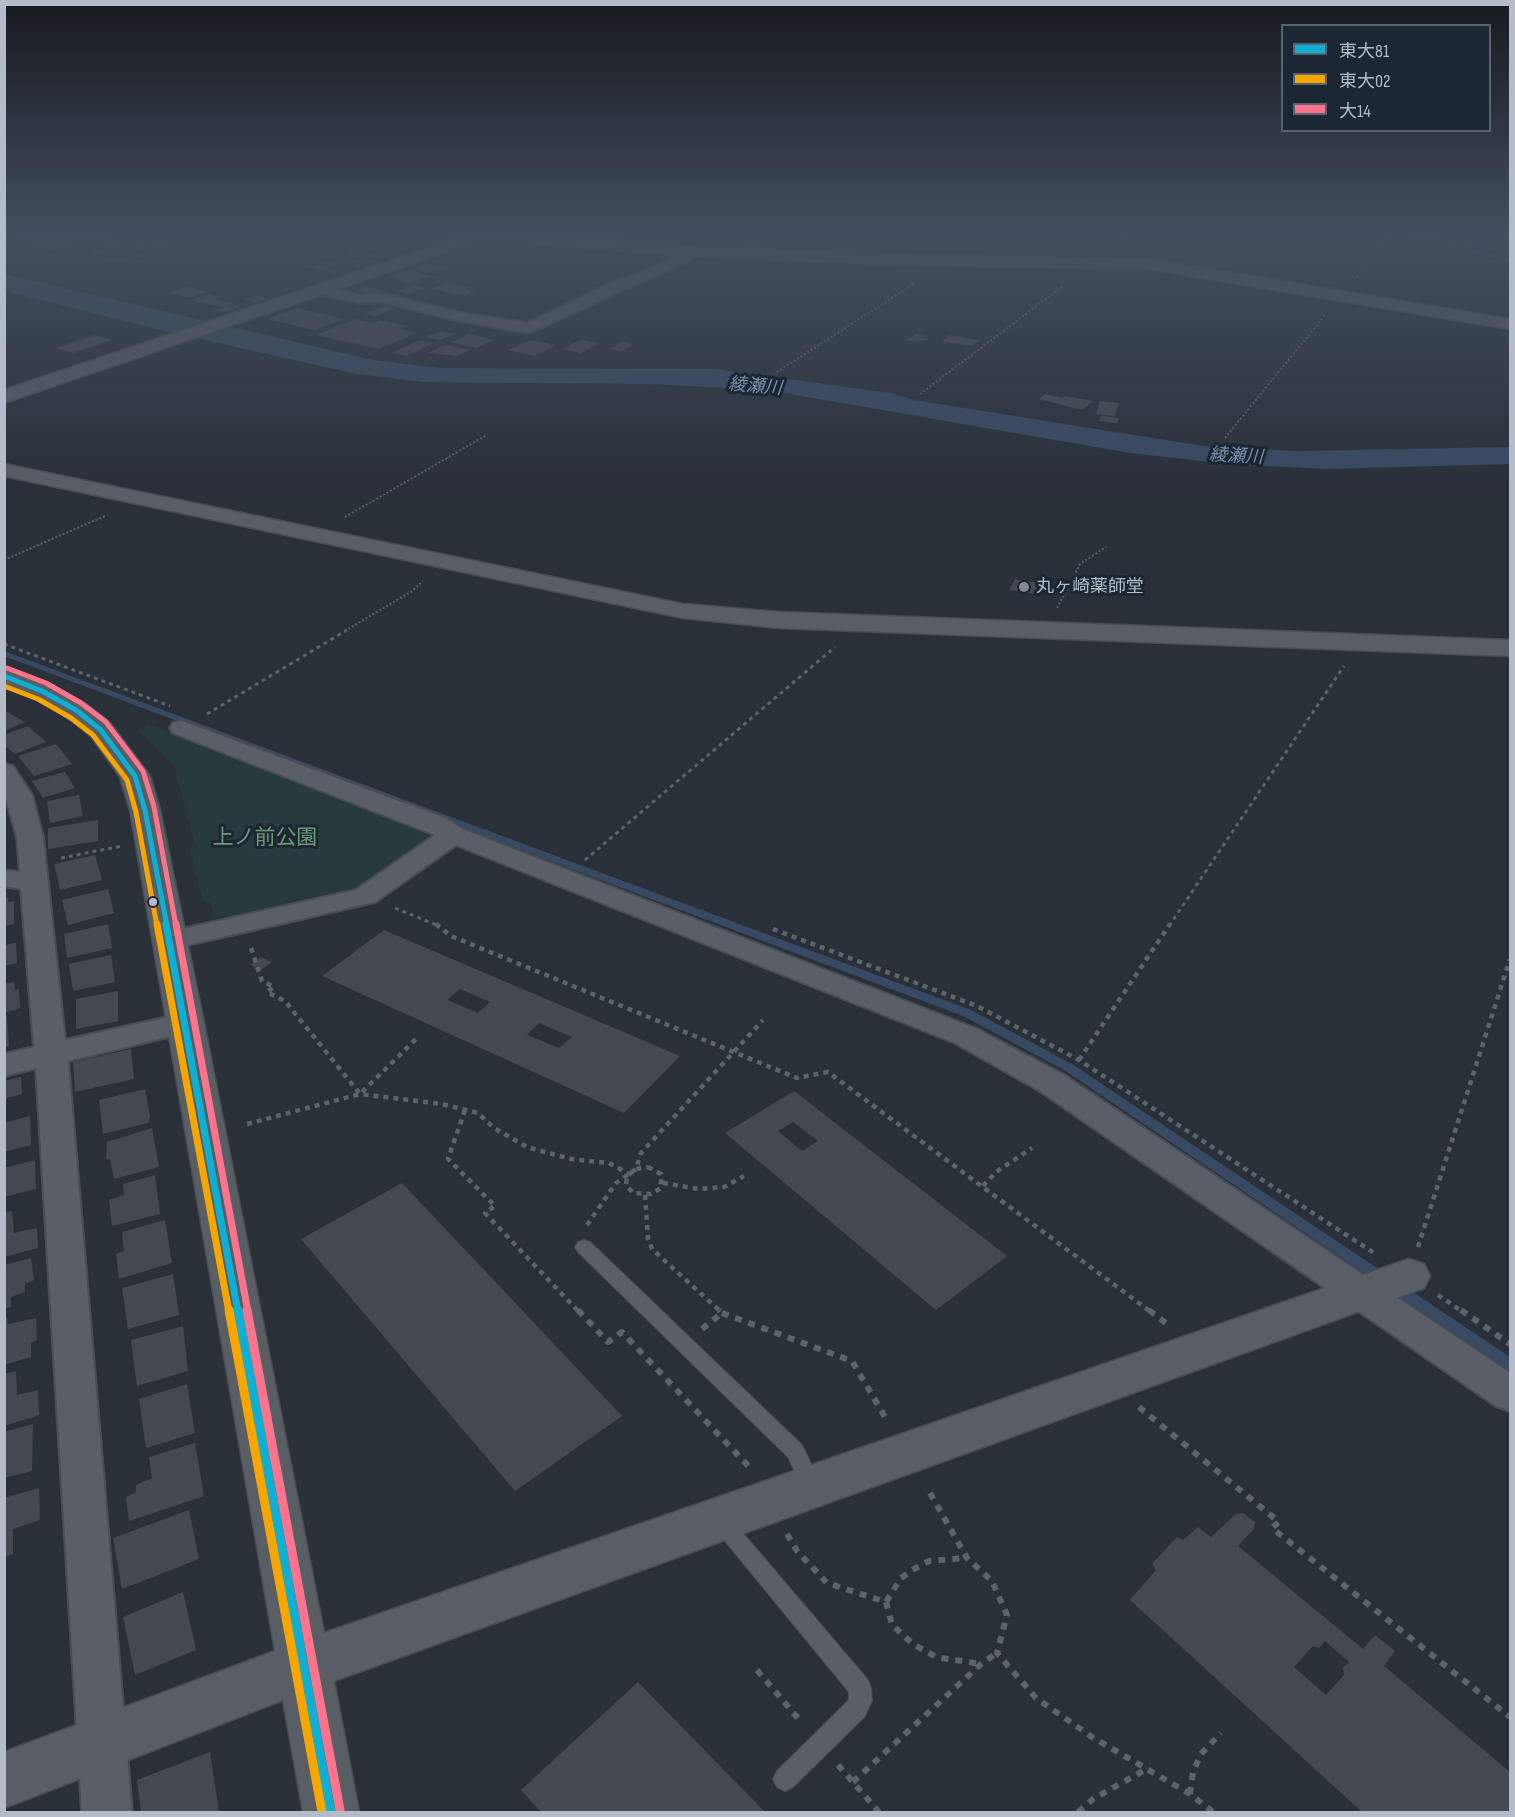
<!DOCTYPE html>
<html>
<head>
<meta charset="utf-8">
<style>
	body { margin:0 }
	#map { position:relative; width:1515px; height:1817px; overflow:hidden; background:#2a3038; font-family:"Sofia Sans Condensed","Noto Sans JP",sans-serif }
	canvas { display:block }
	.frame { position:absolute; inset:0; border:6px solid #b4bcc9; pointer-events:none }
	.legend { position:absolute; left:1281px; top:24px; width:210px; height:108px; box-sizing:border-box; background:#1d2633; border:2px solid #59626f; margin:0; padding:8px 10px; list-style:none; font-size:18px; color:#b4bcc9 }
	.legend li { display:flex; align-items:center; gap:12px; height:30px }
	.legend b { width:30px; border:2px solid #59626f }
</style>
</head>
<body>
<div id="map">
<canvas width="1515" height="1817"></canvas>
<div class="frame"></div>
<ul class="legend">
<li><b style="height:8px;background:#0dafd3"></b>東大81</li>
<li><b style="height:8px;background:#f7a600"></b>東大02</li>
<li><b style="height:8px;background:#fc738d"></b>大14</li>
</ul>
</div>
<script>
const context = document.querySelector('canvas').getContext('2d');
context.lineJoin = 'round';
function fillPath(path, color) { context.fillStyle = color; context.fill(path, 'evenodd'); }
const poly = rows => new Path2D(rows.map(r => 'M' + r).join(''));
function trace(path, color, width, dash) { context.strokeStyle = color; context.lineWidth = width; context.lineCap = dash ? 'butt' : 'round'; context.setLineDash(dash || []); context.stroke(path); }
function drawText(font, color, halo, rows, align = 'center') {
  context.font = font + ' "Sofia Sans Condensed","Noto Sans JP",sans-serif'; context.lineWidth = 6; context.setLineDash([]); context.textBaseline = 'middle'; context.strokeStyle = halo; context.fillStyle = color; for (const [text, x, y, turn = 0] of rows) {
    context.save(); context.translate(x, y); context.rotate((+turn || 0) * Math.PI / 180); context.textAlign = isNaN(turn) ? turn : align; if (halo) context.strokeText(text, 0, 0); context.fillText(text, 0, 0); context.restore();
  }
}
fillPath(poly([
	[148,724,427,829,428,838,433,840,366,889,336,895,335,892,285,903,285,906,214,918,210,902,203,902,190,849,196,848,174,766,138,730]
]), '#273a3e');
fillPath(poly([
	[4,274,373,360,439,368,716,369,890,393,914,400,1203,446,1296,451,1510,447,1510,464,1326,469,1228,464,1130,453,767,390,649,384,423,382,357,374,169,332,5,291]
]), '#384963');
fillPath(poly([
	[1400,234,1409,234,1510,260,1510,262,1400,234],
	[4,651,971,1010,1072,1064,1510,1357,1510,1370,1505,1368,1064,1070,963,1016,4,656,4,651]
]), '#384963');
fillPath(poly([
	[129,240,136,245,102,250,106,253,93,255,85,248],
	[154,243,167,248,153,252,139,246],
	[358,250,379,255,365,259,345,254],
	[141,253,147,256,108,264,99,260],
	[331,260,341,265,320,270,309,267],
	[428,264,449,268,433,274,412,270],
	[409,270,432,276,410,283,388,277],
	[446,282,476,289,465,296,433,289],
	[413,285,424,288,408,294,396,291],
	[187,287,207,292,191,298,171,293],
	[366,287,385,291,366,295,356,290],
	[207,294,220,297,215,299,233,303,220,307,189,300],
	[258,295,269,299,255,303,244,299],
	[232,304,241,307,224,312,215,310],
	[386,305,397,308,375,316,364,314],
	[297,308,345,319,314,330,267,319],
	[355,319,372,323,380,320,407,326,400,329,417,333,379,349,316,335],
	[440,331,454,334,440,340,426,337],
	[469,334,494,340,476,348,451,342],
	[916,334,926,336,923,338,928,339,916,342,906,340],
	[95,335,112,340,73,353,55,348],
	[950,335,980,341,972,346,942,341],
	[420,340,434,343,406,356,392,353],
	[531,340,556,345,534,356,508,350],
	[580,340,599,343,581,353,562,349],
	[624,341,633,345,621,351,609,349],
	[446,345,470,350,457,356,428,353],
	[1045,394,1062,398,1065,396,1093,401,1082,410,1039,399],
	[1100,401,1119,403,1115,416,1096,414],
	[1101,416,1119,418,1117,423,1099,421],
	[1015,579,1039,583,1034,594,1009,590],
	[4,710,25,722,4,731],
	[28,726,46,742,15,754,4,745,4,735],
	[56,744,72,764,34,776,18,756],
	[65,772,75,788,43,798,32,781],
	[79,795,83,816,50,823,47,801],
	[98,820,98,841,48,849,48,828],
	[95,855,102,880,60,890,54,864],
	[108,889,114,913,68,925,62,900],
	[4,898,8,898,8,902,14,901,14,924,4,926],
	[108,924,112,948,67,958,64,934],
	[384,930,680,1056,624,1113,322,976],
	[460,989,490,1002,478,1013,447,1000],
	[539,1023,572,1037,559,1048,527,1035],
	[16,943,17,963,4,966,4,945],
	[111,955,115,982,73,991,69,964],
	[261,957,272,962,261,970,250,965],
	[14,982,15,990,19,989,20,1008,4,1013,4,984],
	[118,991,118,1021,76,1029,76,999],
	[4,1016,7,1016,9,1046,4,1047],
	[131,1049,134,1079,75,1092,73,1062],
	[21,1077,22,1094,7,1098,4,1113,4,1081],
	[145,1089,150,1116,148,1123,103,1134,99,1100],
	[794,1091,1007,1256,936,1310,725,1133],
	[793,1122,818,1141,802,1151,778,1131],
	[30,1116,31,1145,4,1152,4,1123],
	[152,1128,159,1167,114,1179,110,1159,106,1160,107,1142],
	[35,1160,36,1189,4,1197,4,1168],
	[155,1175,160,1214,112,1226,109,1200,124,1195,123,1184],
	[402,1183,622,1416,515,1491,301,1239],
	[12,1211,14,1233,37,1228,38,1248,4,1257,4,1213],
	[165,1220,172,1263,119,1279,116,1254,124,1251,122,1232],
	[31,1258,34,1280,25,1284,25,1292,11,1297,11,1307,4,1309,4,1265],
	[173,1274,179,1315,128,1329,122,1288],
	[7,1317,8,1324,36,1318,37,1340,31,1343,31,1357,4,1365,4,1318],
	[183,1326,188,1371,137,1386,131,1340],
	[16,1371,17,1395,38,1390,39,1415,4,1426,4,1374],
	[187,1384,195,1433,146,1448,139,1399],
	[33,1424,32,1471,4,1478,4,1432],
	[195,1443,204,1496,129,1521,126,1497,136,1492,136,1485,152,1478,149,1457],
	[39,1488,40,1520,13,1529,13,1554,4,1557,4,1498],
	[189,1510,199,1559,122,1589,113,1538],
	[1243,1513,1255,1522,1254,1529,1238,1546,1363,1649,1375,1635,1395,1651,1384,1666,1510,1772,1510,1812,1362,1812,1130,1600,1156,1570,1152,1564,1177,1537,1183,1540,1198,1527,1211,1537,1236,1514],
	[1325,1641,1349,1662,1343,1668,1344,1675,1326,1695,1294,1667,1313,1646,1319,1648],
	[183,1592,196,1650,135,1675,123,1617],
	[638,1682,765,1812,541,1812,521,1790],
	[210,1752,219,1812,141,1812,137,1780]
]), '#444950');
const lane = poly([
	[584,1240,590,1242,802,1445,821,1485,818,1491,811,1494,804,1491,788,1457,578,1252,575,1247,578,1242,584,1240],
	[723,1515,730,1518,868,1680,871,1688,872,1700,865,1716,793,1787,785,1791,777,1787,773,1779,777,1771,849,1700,849,1692,716,1530,713,1524,716,1518,723,1515]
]);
const street = poly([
	[15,234,33,234,49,241,83,234,112,234,48,249,15,234],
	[696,248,701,249,701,255,529,333,461,321,383,302,360,303,316,293,314,290,321,286,360,295,383,294,461,313,527,323,620,279,636,275,696,248],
	[182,721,445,818,462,829,977,1029,1064,1075,1510,1373,1510,1411,1496,1406,1040,1091,955,1043,456,845,375,902,170,949,160,946,155,940,160,934,356,890,435,835,173,733,170,728,173,723,182,721],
	[4,764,13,766,32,795,43,837,65,1040,186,1013,197,1016,202,1023,197,1030,68,1061,132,1812,82,1812,36,1068,4,1076,4,1054,34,1047,21,889,4,886,4,870,20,872,17,837,4,792,4,764]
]);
const secondary = poly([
	[459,234,528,234,696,247,950,256,1149,259,1510,319,1510,329,1149,269,950,266,696,257,482,240,4,403,4,390,461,237,459,234],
	[4,464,683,604,779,612,1510,640,1510,656,779,628,683,618,4,476,4,464],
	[4,668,52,685,86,704,110,723,150,776,160,810,204,1023,324,1633,1409,1259,1424,1264,1430,1276,1424,1288,334,1681,359,1812,303,1812,283,1700,4,1808,4,1752,275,1651,130,810,120,777,90,735,66,716,32,697,4,686,4,668]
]);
trace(lane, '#484c53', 2);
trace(street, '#484c53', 4);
trace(secondary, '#484c53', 3);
trace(poly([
	[1412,234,1510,259],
	[1122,241,1131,234],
	[1357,277,1394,234],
	[777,372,915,283],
	[920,394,1063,286],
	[1225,438,1325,315],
	[345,517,487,435],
	[4,560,107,515],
	[1057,608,1080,564,1106,547],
	[345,631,412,591,423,581]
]), '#5d636a', 2, [2, 2]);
trace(poly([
	[4,644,170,706],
	[207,714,347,630],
	[61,858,122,846],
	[585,860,835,647],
	[395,908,439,926],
	[1169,926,1344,666]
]), '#5d636a', 3, [4, 4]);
trace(poly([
	[436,924,451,936,797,1078,828,1072,1151,1312],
	[773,929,977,1006,1079,1060,1374,1253],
	[251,948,262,981,274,987,267,992,285,1001,360,1094,442,1104,478,1113,494,1128,527,1147,571,1159,609,1163,629,1174],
	[1079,1060,1170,924],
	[465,1110,448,1159,495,1206,485,1213,579,1312],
	[247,1124,360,1094,416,1039],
	[648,1167,661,1174,661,1188,651,1194,633,1193,626,1185,627,1176,636,1169,648,1167],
	[663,1183,699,1189,724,1187,744,1176],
	[983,1186,996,1172,1032,1148],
	[645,1195,648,1239,652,1249,721,1312],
	[587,1225,616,1183,636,1169,641,1153,763,1020],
	[1418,1247,1510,959],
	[1438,1295,1463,1312]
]), '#5d636a', 4.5, [5, 5]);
trace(poly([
	[578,1310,608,1342,622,1332,751,1469],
	[1149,1310,1167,1324],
	[1461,1310,1510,1344],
	[722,1313,852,1361,888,1422],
	[702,1329,722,1313,719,1310],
	[1139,1407,1279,1522,1272,1528,1510,1717],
	[930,1493,967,1558,992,1581,1007,1615,997,1653,1036,1698,1092,1737,1190,1794,1213,1812],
	[787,1534,797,1551,827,1583,886,1602,901,1578,914,1569,929,1561,967,1558],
	[886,1602,892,1625,913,1644,936,1657,981,1664],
	[757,1670,802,1723],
	[838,1765,879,1812],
	[853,1782,981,1664,997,1653],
	[1190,1794,1193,1772,1201,1754,1221,1733],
	[1078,1812,1093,1799,1145,1770]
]), '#5d636a', 6, [7, 7]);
fillPath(lane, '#5a5e66');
fillPath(street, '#5a5e66');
fillPath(secondary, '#595d64');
trace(poly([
	[4,676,42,691,76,710,100,729,135,776,145,810,167,926]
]), '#0dafd3', 5);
trace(poly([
	[166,924,238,1312]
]), '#0dafd3', 7);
trace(poly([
	[238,1310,331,1812]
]), '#0dafd3', 9);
trace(poly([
	[4,686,38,699,71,718,93,735,127,780,136,812,157,926]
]), '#f7a600', 5);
trace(poly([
	[157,924,229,1312]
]), '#f7a600', 7);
trace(poly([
	[229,1310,322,1812]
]), '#f7a600', 9);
trace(poly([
	[7,668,46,683,81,703,106,722,143,771,154,807,176,926]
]), '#fc738d', 5);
trace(poly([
	[176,924,248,1312]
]), '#fc738d', 7);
trace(poly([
	[247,1310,340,1810]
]), '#fc738d', 9);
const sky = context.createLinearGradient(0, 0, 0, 489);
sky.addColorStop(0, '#171a1f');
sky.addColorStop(0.48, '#444e5e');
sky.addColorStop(1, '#444e5e00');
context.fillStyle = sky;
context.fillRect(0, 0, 1515, 489);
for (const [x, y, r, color] of [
	[1024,587,6,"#848b96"],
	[153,902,5,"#b4bcc9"]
]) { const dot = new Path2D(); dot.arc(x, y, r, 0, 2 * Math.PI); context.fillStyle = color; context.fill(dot); trace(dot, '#1d2633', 2); }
drawText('italic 18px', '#7c92b1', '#1d2633', [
	["綾瀬川",755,387,5],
	["綾瀬川",1236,457,3]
]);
drawText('18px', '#b4bcc9', '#1d2633', [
	["丸ヶ崎薬師堂",1036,587]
], 'left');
drawText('21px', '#6b9a76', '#1d2633', [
	["上ノ前公園",265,839]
]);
</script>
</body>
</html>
